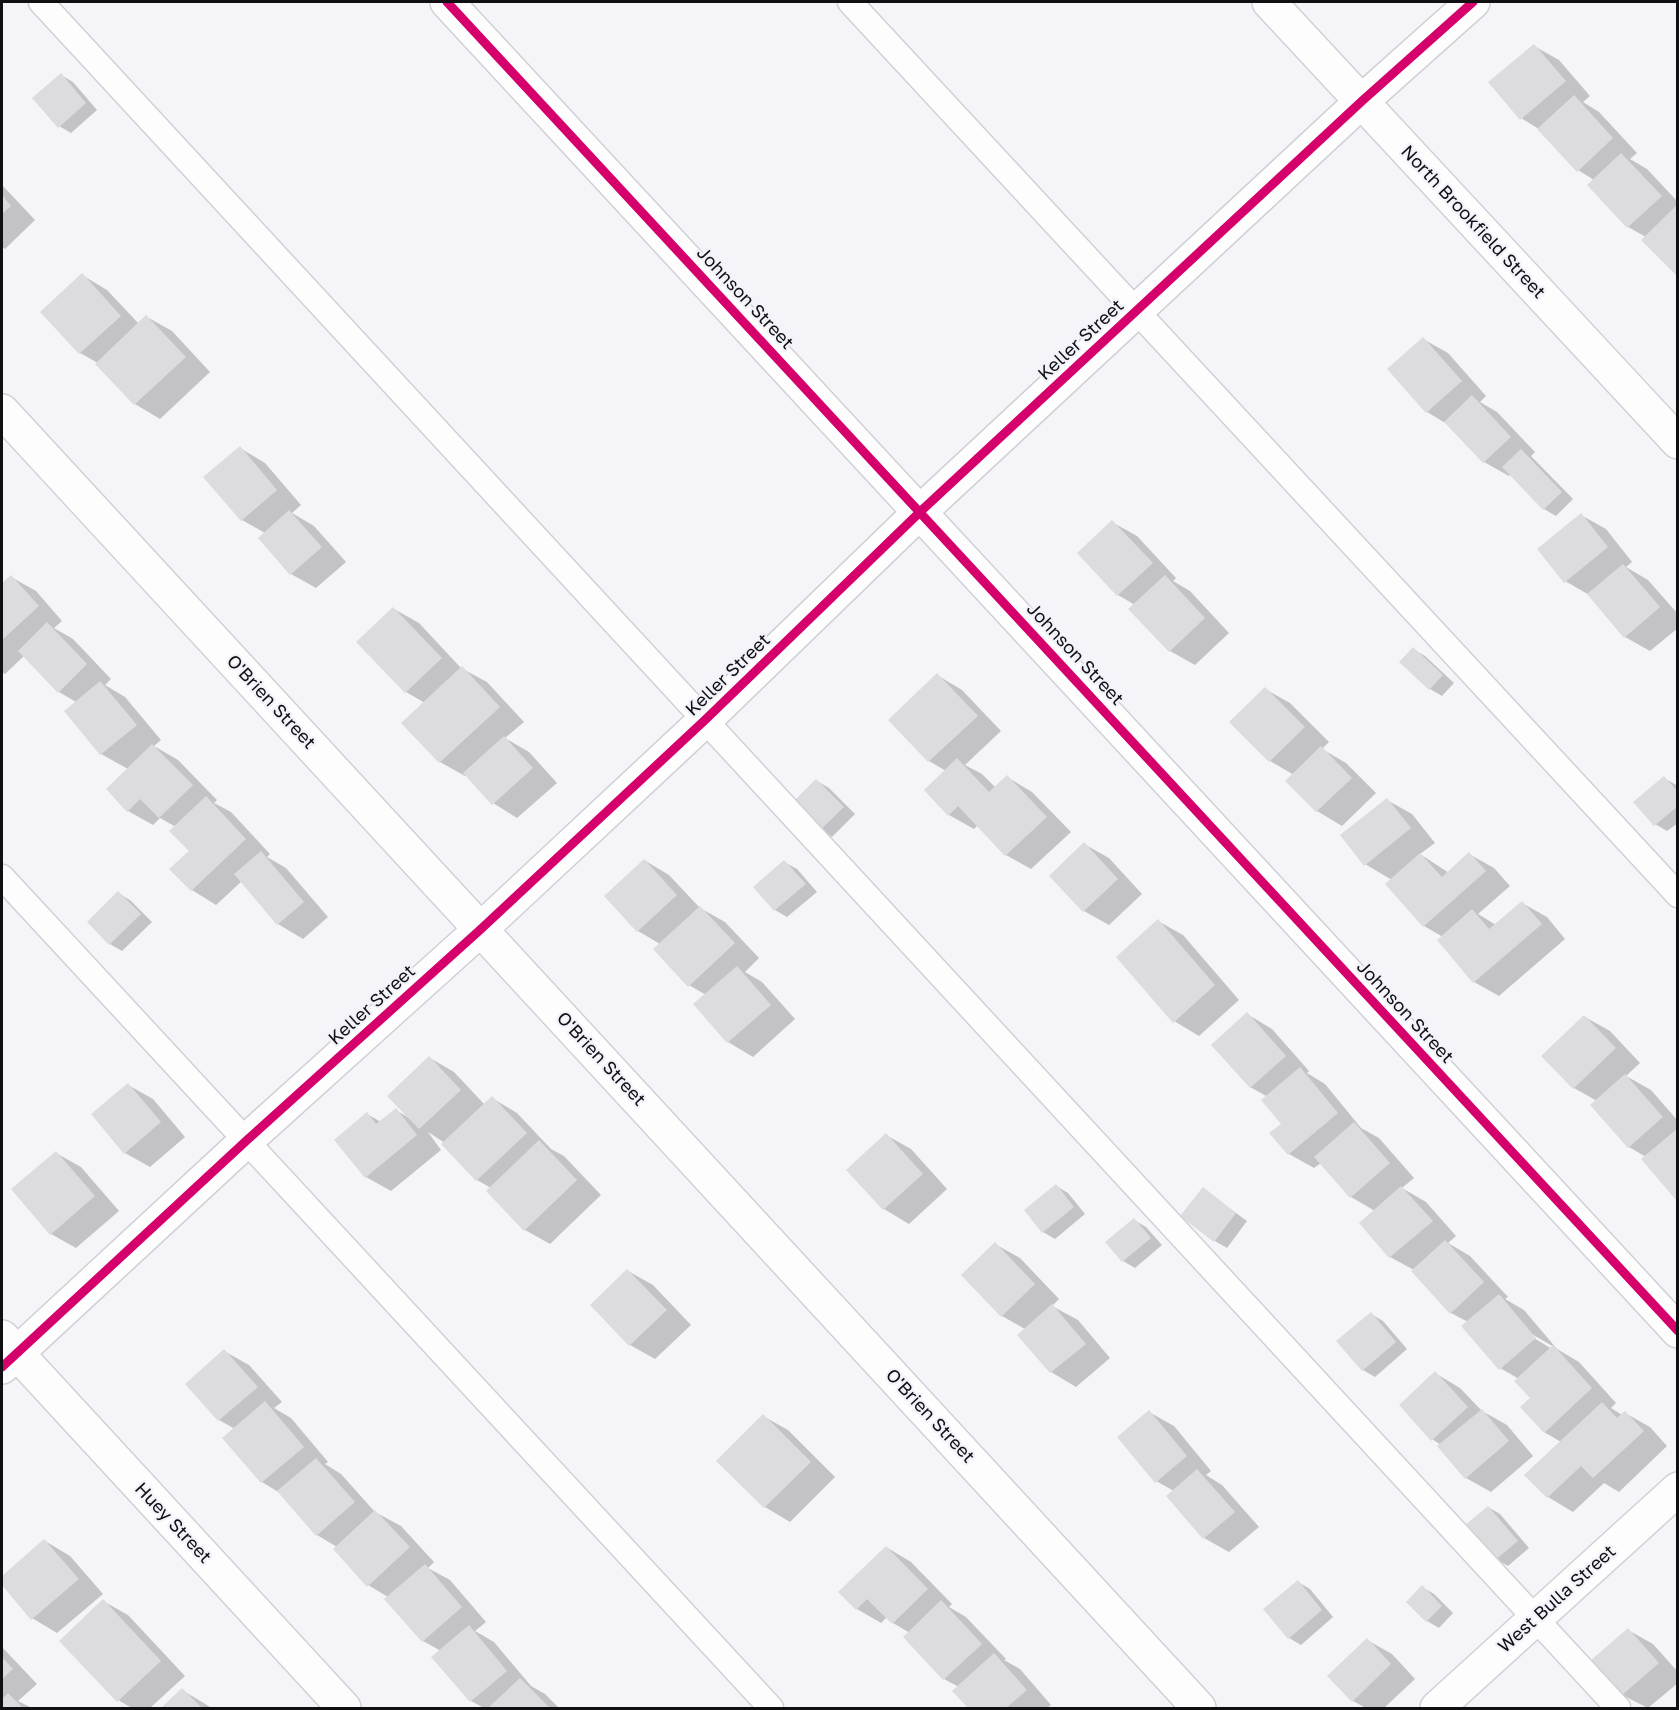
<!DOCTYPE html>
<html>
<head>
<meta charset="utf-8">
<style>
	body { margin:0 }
	#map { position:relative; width:1679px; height:1710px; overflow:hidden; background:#f4f4f9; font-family:"Golos Text",sans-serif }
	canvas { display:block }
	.frame { position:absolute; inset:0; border:3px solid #101012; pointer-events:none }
</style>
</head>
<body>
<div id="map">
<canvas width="1679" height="1710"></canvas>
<div class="frame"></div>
</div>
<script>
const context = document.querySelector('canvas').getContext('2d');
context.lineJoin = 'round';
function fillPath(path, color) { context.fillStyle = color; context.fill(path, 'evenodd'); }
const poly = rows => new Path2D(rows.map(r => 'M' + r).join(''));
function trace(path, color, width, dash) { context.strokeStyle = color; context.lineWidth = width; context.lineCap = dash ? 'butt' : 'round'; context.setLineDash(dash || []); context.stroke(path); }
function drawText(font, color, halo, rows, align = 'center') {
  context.font = font + ' "Golos Text",sans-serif'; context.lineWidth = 4.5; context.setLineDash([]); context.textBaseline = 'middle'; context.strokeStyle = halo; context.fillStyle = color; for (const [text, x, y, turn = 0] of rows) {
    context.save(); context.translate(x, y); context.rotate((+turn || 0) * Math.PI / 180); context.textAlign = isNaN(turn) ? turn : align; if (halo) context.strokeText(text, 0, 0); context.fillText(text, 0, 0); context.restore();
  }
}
fillPath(poly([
	[1534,46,1559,60,1590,96,1583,102,1599,112,1637,153,1630,159,1647,169,1678,202,1678,275,1646,237,1628,227,1594,180,1578,170,1539,129,1521,118],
	[61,75,73,82,97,110,71,133,59,126],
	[2,185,35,220,5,249,2,247],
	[82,275,107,290,139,324,147,317,172,331,210,372,160,419,135,404,98,363,80,353,42,312],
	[1423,339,1448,353,1486,396,1480,402,1497,412,1535,452,1531,456,1573,499,1556,516,1544,509,1511,474,1509,476,1484,462,1447,424,1427,412],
	[240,448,265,463,301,505,292,513,314,526,346,562,316,588,291,574,265,533,242,520],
	[1581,515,1606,529,1632,562,1626,567,1648,580,1678,614,1678,628,1650,651,1625,637,1591,596,1565,581],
	[1112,522,1137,536,1176,578,1173,581,1190,591,1229,633,1195,665,1170,651,1135,605,1118,595,1079,553],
	[11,577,36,591,62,621,54,628,73,639,111,679,105,685,125,697,161,740,154,746,178,760,217,800,214,803,231,812,270,854,267,857,286,868,328,917,303,939,278,924,242,881,216,905,192,890,191,851,176,827,160,818,153,825,128,811,128,769,101,754,66,711,76,702,59,692,24,656,5,674,2,672,2,582,4,583],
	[394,609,419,623,461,668,487,682,524,722,505,738,529,752,557,783,517,818,493,803,467,775,465,776,440,762,425,703,406,692],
	[1413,649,1425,656,1454,683,1442,696,1430,689,1401,662],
	[937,675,962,690,1001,731,965,765,982,774,996,788,1007,777,1032,792,1071,832,1031,869,1006,855,978,825,974,829,949,815,926,790,946,771,929,761],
	[1265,689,1290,703,1329,742,1322,749,1346,763,1376,793,1342,826,1317,811,1287,781,1294,775,1270,761,1231,722],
	[1664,778,1678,786,1678,823,1667,831,1655,824],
	[817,781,829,788,855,814,832,837,819,830],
	[1387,800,1412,814,1435,843,1420,854,1449,873,1469,854,1494,868,1510,886,1478,914,1496,925,1522,903,1547,917,1565,939,1499,996,1474,982,1443,937,1424,926,1392,880,1365,864],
	[1084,844,1109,858,1142,894,1109,925,1084,911],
	[644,860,669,875,700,908,725,922,759,958,745,972,762,982,795,1019,753,1057,728,1042,706,995,689,985,660,944,638,931,606,896],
	[784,862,797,869,817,892,787,917,775,910],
	[118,893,130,900,152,922,122,951,110,944,89,922],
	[1158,921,1183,935,1239,1000,1199,1036,1174,1021],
	[1247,1014,1272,1029,1309,1071,1307,1073,1325,1084,1361,1128,1379,1138,1414,1178,1402,1188,1426,1202,1456,1236,1448,1243,1470,1256,1508,1297,1505,1299,1524,1310,1557,1349,1579,1362,1616,1403,1611,1408,1622,1415,1625,1413,1650,1427,1667,1446,1619,1492,1604,1483,1573,1512,1548,1497,1561,1442,1544,1432,1532,1398,1519,1379,1500,1368,1468,1322,1451,1313,1413,1272,1414,1270,1390,1257,1361,1223,1375,1211,1351,1197,1321,1163,1314,1168,1289,1154,1283,1124,1268,1097,1250,1087],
	[1530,1333,1554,1347,1552,1349,1529,1335],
	[1585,1017,1610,1031,1640,1063,1626,1076,1651,1090,1678,1121,1678,1199,1646,1157,1629,1147,1597,1101,1574,1088],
	[430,1058,454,1072,485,1105,492,1098,517,1113,551,1149,564,1156,601,1195,550,1244,525,1230,491,1188,477,1180,445,1143,428,1132,441,1150,391,1191,366,1177,336,1140,367,1114,381,1122,396,1110,409,1118],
	[128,1085,153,1099,185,1137,150,1167,125,1153],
	[886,1135,911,1149,947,1189,909,1224,884,1209,848,1170],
	[56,1153,81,1167,119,1211,76,1248,51,1234],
	[1056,1186,1068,1193,1085,1214,1055,1239,1043,1232],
	[1203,1189,1247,1221,1227,1248,1215,1241],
	[1134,1220,1146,1227,1162,1245,1135,1268,1123,1261],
	[995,1244,1020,1258,1059,1299,1052,1306,1078,1320,1110,1358,1076,1387,1051,1372,1025,1329,1002,1316],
	[628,1271,653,1285,691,1325,655,1359,630,1345],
	[1371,1314,1383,1321,1407,1349,1375,1377,1363,1370],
	[224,1351,249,1365,282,1402,274,1408,291,1418,328,1462,325,1464,341,1474,375,1512,401,1526,434,1562,428,1568,450,1580,486,1622,475,1631,494,1642,531,1686,545,1694,559,1708,484,1708,471,1701,441,1651,423,1641,388,1597,368,1585,337,1547,317,1535,280,1493,262,1482,235,1429,219,1420,187,1384],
	[1435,1373,1460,1388,1482,1411,1507,1425,1533,1456,1491,1492,1466,1478,1441,1445,1432,1439],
	[1149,1412,1174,1426,1211,1471,1206,1475,1222,1485,1259,1527,1229,1552,1204,1538,1174,1491,1156,1481],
	[763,1416,788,1430,835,1477,790,1522,765,1507,718,1461],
	[1488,1507,1500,1514,1529,1548,1508,1566,1496,1559],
	[45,1541,70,1556,103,1594,57,1633,32,1618,2,1583,2,1578],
	[886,1547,911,1562,952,1604,949,1607,966,1617,1006,1659,1004,1660,1020,1669,1051,1705,1047,1708,970,1708,954,1691,959,1687,944,1679,905,1637,910,1633,893,1623,887,1617,881,1623,857,1609],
	[1298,1582,1310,1589,1333,1617,1301,1645,1289,1638],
	[1422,1587,1434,1594,1453,1613,1439,1628,1427,1621],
	[103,1601,128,1615,185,1676,150,1708,132,1708,118,1700],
	[1628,1630,1653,1644,1678,1672,1678,1683,1648,1708,1622,1695],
	[1367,1640,1392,1654,1415,1679,1384,1708,1366,1708,1353,1701],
	[2,1647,37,1684,18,1701,32,1708,2,1708],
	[182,1690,207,1705,211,1708,163,1708]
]), '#0003');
fillPath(poly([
	[1534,44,1566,81,1520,120,1488,82],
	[61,73,86,103,58,128,32,98],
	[1574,95,1613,138,1577,172,1537,129],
	[1621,153,1662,196,1627,228,1587,185],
	[2,195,11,206,2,214],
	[1678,204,1678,277,1641,240],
	[82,273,121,316,79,354,40,312],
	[146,315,186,357,134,405,95,364],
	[1423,337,1462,381,1426,413,1387,369],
	[1472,395,1511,437,1483,463,1444,422],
	[240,446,277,490,241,521,203,477],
	[1521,449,1562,492,1543,510,1502,467],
	[289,510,322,547,290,575,258,538],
	[1581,513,1608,547,1564,583,1537,549],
	[1112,520,1153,563,1117,596,1077,553],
	[1623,564,1660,607,1624,638,1587,594],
	[11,575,39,606,2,640,2,583],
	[1165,575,1205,618,1169,652,1128,609],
	[393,607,442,658,405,693,356,642],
	[47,622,87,664,58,693,18,651],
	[1413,647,1443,675,1429,690,1399,662],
	[462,666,500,707,439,763,401,723],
	[937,673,978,716,928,762,888,720],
	[100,681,137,725,100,755,64,711],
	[1265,687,1305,727,1269,762,1229,722],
	[504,736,533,768,492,805,463,773],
	[152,744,193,785,159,818,140,799,127,812,106,789],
	[1321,746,1352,778,1316,812,1285,781],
	[957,758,989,792,1007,775,1047,817,1005,856,958,806,948,816,924,790],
	[1664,776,1678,792,1678,806,1654,826,1633,802],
	[816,779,844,807,819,831,791,804],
	[206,796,246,839,191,891,169,869,189,851,169,831],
	[1387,798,1411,828,1364,866,1340,835],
	[1084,842,1118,879,1083,912,1049,876],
	[261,851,304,902,277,925,234,874],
	[1469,852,1486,871,1423,927,1385,884,1420,853,1442,877],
	[644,859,677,895,637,932,604,896],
	[784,860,806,884,774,911,753,887],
	[118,891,141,914,109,945,87,922],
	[1522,901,1542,924,1473,983,1437,940,1472,909,1489,929],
	[700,906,735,943,688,987,653,949],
	[1158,919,1215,985,1173,1023,1116,957],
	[737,966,771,1005,727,1043,693,1004],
	[1247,1012,1286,1056,1250,1088,1211,1045],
	[1584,1015,1616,1048,1573,1089,1541,1056],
	[429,1056,461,1090,419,1129,387,1096],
	[1300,1067,1338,1113,1288,1155,1269,1133,1281,1124,1261,1100],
	[1625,1074,1663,1117,1628,1148,1590,1105],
	[128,1083,161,1122,124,1154,91,1114],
	[492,1096,527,1133,476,1181,441,1144],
	[396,1108,417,1135,365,1178,334,1140,367,1112,376,1124],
	[1354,1122,1390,1163,1350,1198,1314,1157],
	[1678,1128,1678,1199,1676,1200,1641,1159],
	[886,1133,923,1174,883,1210,846,1170],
	[539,1140,577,1180,524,1231,486,1191],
	[56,1151,95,1196,50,1235,11,1189],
	[1056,1184,1074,1207,1042,1233,1024,1210],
	[1401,1186,1433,1221,1389,1258,1359,1223],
	[1203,1187,1236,1213,1214,1242,1180,1216],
	[1134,1218,1151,1238,1122,1262,1105,1242],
	[1445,1240,1484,1282,1450,1314,1411,1271],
	[995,1242,1035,1284,1001,1317,961,1275],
	[627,1269,667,1310,629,1346,590,1305],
	[1499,1294,1536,1338,1499,1370,1461,1326],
	[1052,1304,1086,1344,1050,1373,1017,1335],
	[1371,1312,1396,1342,1362,1371,1336,1341],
	[1553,1345,1592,1388,1544,1433,1520,1407,1530,1398,1514,1381],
	[224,1349,258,1387,218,1421,185,1384],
	[1435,1371,1468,1407,1431,1441,1399,1405],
	[265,1401,304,1447,261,1483,222,1438],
	[1602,1402,1617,1418,1625,1411,1644,1431,1593,1478,1581,1466,1547,1498,1524,1475],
	[1482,1409,1509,1441,1465,1479,1437,1446],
	[1149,1410,1187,1456,1155,1483,1117,1437],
	[763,1414,811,1462,764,1508,716,1461],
	[316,1458,355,1502,316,1536,277,1491],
	[1197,1469,1235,1512,1203,1539,1166,1496],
	[1488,1506,1518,1541,1495,1560,1465,1525],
	[375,1510,410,1547,367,1587,333,1549],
	[44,1539,79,1579,31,1620,2,1585,2,1576],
	[886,1546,928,1589,892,1624,867,1599,856,1610,838,1592],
	[425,1564,462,1607,422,1642,384,1599],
	[1298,1580,1322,1610,1288,1639,1263,1609],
	[1422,1585,1442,1606,1426,1622,1406,1602],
	[103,1599,161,1661,117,1702,59,1641],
	[941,1600,982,1644,943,1680,903,1637],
	[469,1625,507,1671,470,1702,431,1657],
	[1628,1628,1659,1663,1621,1696,1590,1661],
	[1367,1638,1391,1664,1352,1702,1327,1676],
	[994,1653,1027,1690,1006,1708,968,1708,952,1691],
	[2,1657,13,1669,2,1679],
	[520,1678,550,1708,488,1708],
	[182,1688,202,1708,161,1708],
	[8,1693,23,1708,2,1708,2,1699]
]), '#dcdbde');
const service = poly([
	[41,2,1618,1708],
	[850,2,1678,895],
	[2,877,771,1708]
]);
const minor = poly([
	[1269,2,1678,442],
	[2,411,1199,1708],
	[2,1337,344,1708],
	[2,1367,246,1141,481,929,705,720,921,511,1362,101,1473,2],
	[1437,1708,1678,1489]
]);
const tertiary = poly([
	[447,2,1678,1331]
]);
trace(service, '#d1d1d5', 27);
trace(minor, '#d1d1d5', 36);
trace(tertiary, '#d1d1d5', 36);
trace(service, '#fdfdfe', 24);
trace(minor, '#fdfdfe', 33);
trace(tertiary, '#fdfdfe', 33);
trace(poly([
	[447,2,1678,1331],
	[2,1367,246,1141,481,929,705,720,921,511,1362,101,1473,2]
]), '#d6006c', 9);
drawText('18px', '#101012', '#f2f2fb', [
	["North Brookfield Street",1473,222,47],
	["Johnson Street",745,298,47],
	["Keller Street",1081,340,-43],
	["Johnson Street",1075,654,47],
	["Keller Street",728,675,-44],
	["O'Brien Street",271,702,47],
	["Keller Street",372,1005,-42],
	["Johnson Street",1405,1012,47],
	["O'Brien Street",601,1059,47],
	["O'Brien Street",930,1416,47],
	["Huey Street",173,1523,47],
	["West Bulla Street",1557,1599,-42]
]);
</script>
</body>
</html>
